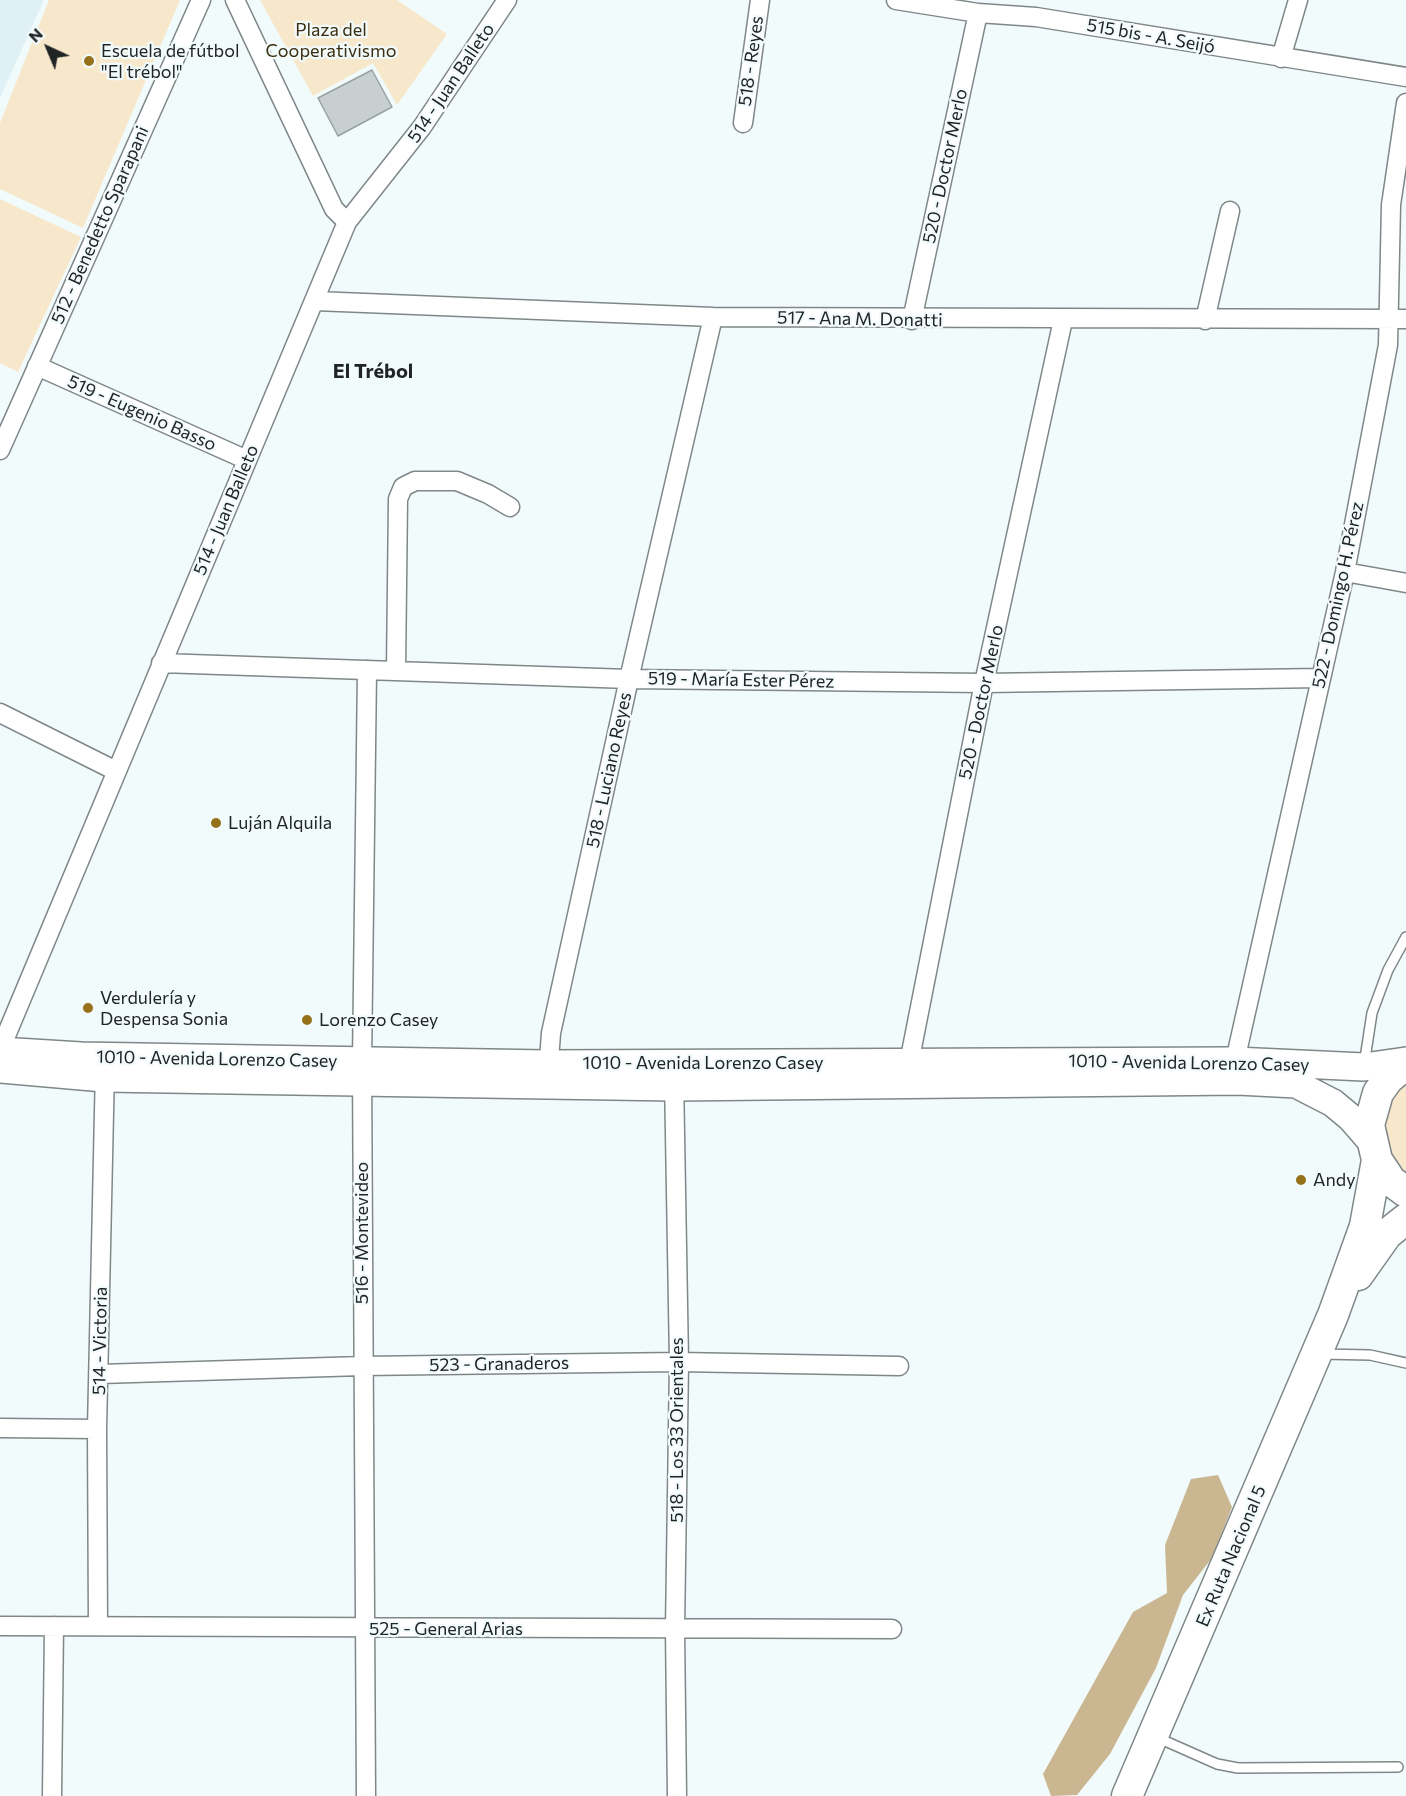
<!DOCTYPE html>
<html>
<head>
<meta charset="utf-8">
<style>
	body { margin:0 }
	#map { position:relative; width:1406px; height:1796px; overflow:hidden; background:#f2fbfc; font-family:Commissioner,sans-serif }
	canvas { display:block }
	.north { position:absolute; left:18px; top:18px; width:60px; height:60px; -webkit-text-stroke:4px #f2fbfc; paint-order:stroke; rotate:316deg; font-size:16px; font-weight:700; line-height:24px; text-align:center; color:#212425 }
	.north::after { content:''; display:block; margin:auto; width:21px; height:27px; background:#212425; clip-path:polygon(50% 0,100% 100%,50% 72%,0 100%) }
</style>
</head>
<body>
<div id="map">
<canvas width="1406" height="1796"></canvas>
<div class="north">N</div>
</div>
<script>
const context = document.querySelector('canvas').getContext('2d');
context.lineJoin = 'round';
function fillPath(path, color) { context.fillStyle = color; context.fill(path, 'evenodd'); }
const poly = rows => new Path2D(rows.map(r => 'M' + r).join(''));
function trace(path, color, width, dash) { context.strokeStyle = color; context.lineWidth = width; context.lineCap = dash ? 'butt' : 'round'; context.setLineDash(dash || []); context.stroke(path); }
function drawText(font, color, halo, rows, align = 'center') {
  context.font = font + ' Commissioner,sans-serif'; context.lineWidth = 4.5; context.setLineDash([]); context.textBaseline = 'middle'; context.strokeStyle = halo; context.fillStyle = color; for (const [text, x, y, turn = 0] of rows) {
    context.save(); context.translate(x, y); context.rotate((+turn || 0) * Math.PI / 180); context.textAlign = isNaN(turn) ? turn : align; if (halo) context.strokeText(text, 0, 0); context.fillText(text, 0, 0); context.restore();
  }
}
fillPath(poly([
	[0,0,44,0,0,98]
]), '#dff1f4');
fillPath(poly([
	[49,0,180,0,83,228,0,189,0,123],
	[260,0,397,0,447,34,397,105,373,63,313,96],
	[0,199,81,237,18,372,0,363],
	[1406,1074,1406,1182,1385,1159,1384,1097]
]), '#f7e8cc');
fillPath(poly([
	[1218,1475,1232,1507,1212,1558,1183,1595,1156,1668,1110,1754,1077,1795,1051,1796,1043,1774,1133,1612,1167,1593,1165,1545,1191,1479]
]), '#cab792');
const building = poly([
	[372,70,392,107,338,136,318,98,372,70]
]);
fillPath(building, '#c7cfd1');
trace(building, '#99a1a3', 1.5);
const service = poly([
	[1364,1065,1372,1013,1388,970,1406,937],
	[1321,1354,1370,1355,1406,1363],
	[1156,1737,1217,1764,1238,1768,1398,1767]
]);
const minor = poly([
	[235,0,334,209,347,222],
	[896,0,978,13,1036,17,1406,77],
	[1281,58,1298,0],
	[743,123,760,0],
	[315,301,713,317,1406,319],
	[912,320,978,13],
	[1205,320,1230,211],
	[37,366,247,460],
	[0,450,201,0],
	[1345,572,1406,583],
	[161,663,629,679,984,683,1321,678],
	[396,671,398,499,403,487,415,481,457,481,488,494,510,507],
	[0,713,116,771],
	[0,1050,347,222,422,127,507,0],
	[1237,1071,1235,1061,1345,572,1388,345,1391,205,1406,103],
	[907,1073,984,683,1063,320],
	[548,1074,551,1033,629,679,713,317],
	[674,1077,679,1362,675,1629,677,1796],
	[100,1374,362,1366,679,1362,899,1366],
	[0,1428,97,1429],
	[0,1626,892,1629],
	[98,1626,97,1429,105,1067],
	[52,1796,54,1626],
	[366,1796,362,1062,367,670]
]);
const secondary = poly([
	[0,1051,81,1056,547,1064,1235,1061,1364,1067,1406,1061],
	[1,1069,104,1078,674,1087,1238,1081,1296,1084,1333,1103,1351,1118,1371,1141]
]);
const primary = poly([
	[1406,1064,1388,1079,1378,1093,1369,1125,1377,1160,1391,1181,1406,1192],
	[1358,1275,1387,1234,1406,1219],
	[1127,1796,1333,1315,1365,1226,1377,1160]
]);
trace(service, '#7f8788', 12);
trace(minor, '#7f8788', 21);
trace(secondary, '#7f8788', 30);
trace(primary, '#7f8788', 33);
trace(service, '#fff', 9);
trace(minor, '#fff', 18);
trace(secondary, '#fff', 27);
trace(primary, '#fff', 30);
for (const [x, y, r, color] of [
	[89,61,6,"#96711a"],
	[216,823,6,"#96711a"],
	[88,1008,6,"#96711a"],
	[307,1020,6,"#96711a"],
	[1301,1180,6,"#96711a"]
]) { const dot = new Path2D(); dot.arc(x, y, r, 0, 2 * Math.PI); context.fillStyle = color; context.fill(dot); trace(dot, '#f2fbfc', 2); }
drawText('18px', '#3b2d0e', '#f2fbfc', [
	["Plaza del",331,30],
	["Cooperativismo",331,51]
]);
drawText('18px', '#212425', '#f2fbfc', [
	["515 bis - A. Seijó",1151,36,10],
	["518 - Reyes",751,61,-82],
	["514 - Juan Balleto",451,83,-56],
	["520 - Doctor Merlo",945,166,-78],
	["512 - Benedetto Sparapani",100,225,-66],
	["517 - Ana M. Donatti",860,319,1],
	["519 - Eugenio Basso",142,413,24],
	["514 - Juan Balleto",226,510,-67],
	["522 - Domingo H. Pérez",1338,595,-78],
	["519 - María Ester Pérez",741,680,1],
	["520 - Doctor Merlo",981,702,-78],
	["518 - Luciano Reyes",609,770,-78],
	["1010 - Avenida Lorenzo Casey",217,1059,1],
	["1010 - Avenida Lorenzo Casey",703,1063],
	["1010 - Avenida Lorenzo Casey",1189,1063,1],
	["516 - Montevideo",362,1233,-90],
	["514 - Victoria",100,1341,-89],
	["523 - Granaderos",499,1364,-1],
	["518 - Los 33 Orientales",677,1430,-90],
	["Ex Ruta Nacional 5",1231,1556,-67],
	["525 - General Arias",446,1629]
]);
drawText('18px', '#212425', '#f2fbfc', [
	["Escuela de fútbol",101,51],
	["\"El trébol\"",101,72],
	["Luján Alquila",228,823],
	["Verdulería y",100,998],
	["Despensa Sonia",100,1019],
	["Lorenzo Casey",319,1020],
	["Andy",1313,1180]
], 'left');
drawText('bold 20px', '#212425', '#f2fbfc', [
	["El Trébol",373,371]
]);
</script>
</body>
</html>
